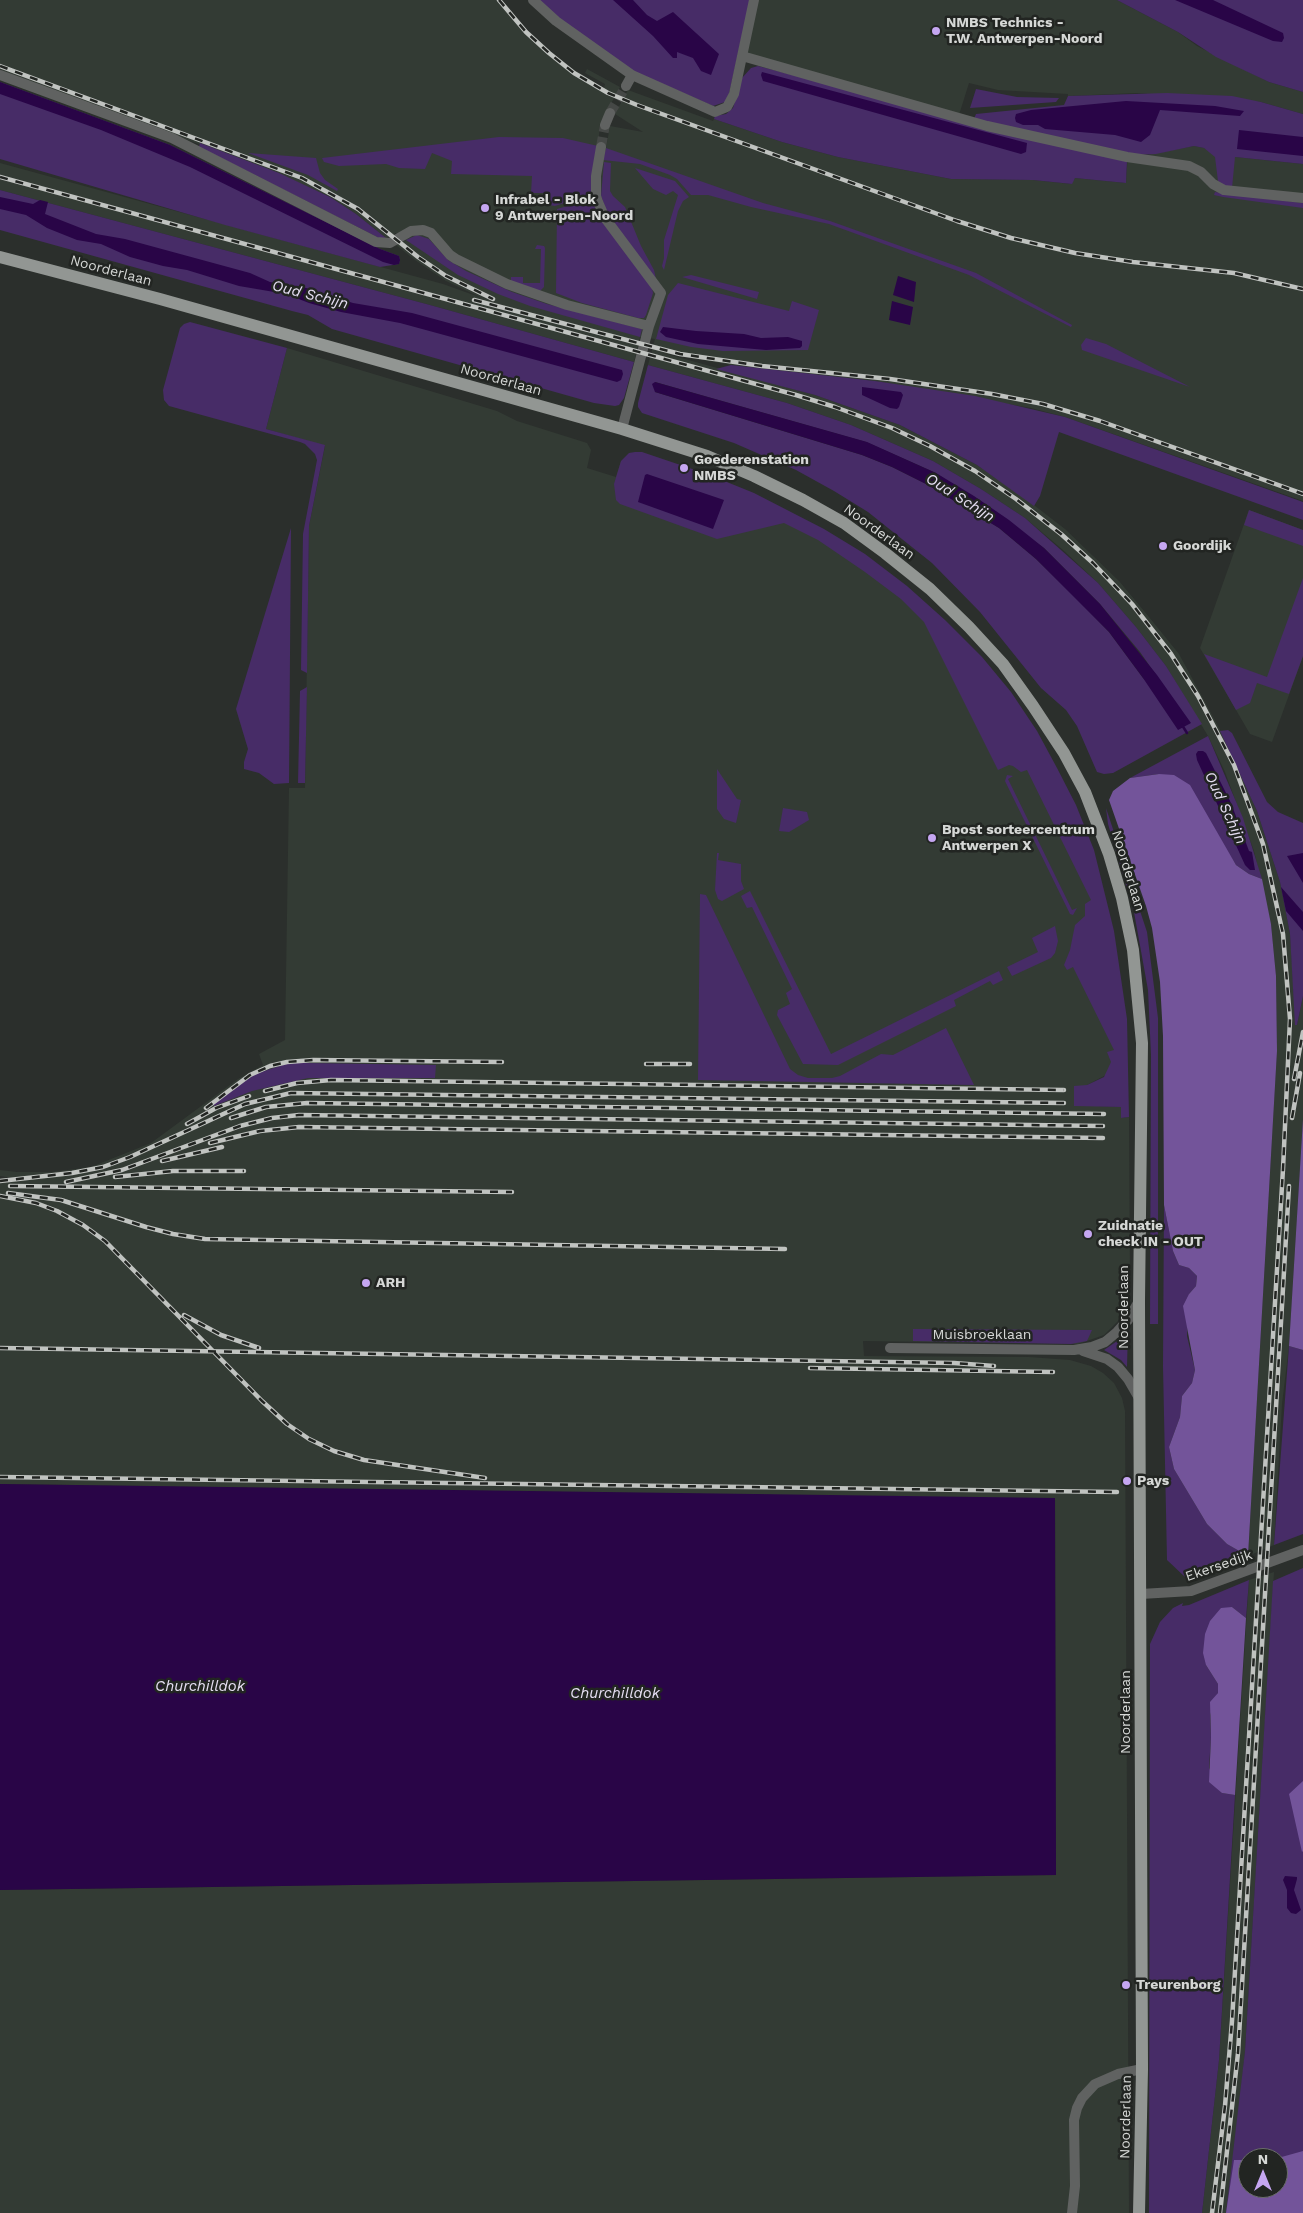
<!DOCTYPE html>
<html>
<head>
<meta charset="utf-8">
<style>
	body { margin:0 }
	#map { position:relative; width:1303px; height:2213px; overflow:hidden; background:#2b2f2c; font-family:"Work Sans",sans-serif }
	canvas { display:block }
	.north { position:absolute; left:1238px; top:2148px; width:50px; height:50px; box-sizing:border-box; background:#222522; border:1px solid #6a6d6a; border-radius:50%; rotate:0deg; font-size:14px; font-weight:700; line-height:20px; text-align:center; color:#d6d8d6 }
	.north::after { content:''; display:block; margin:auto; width:18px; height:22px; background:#c5a6f1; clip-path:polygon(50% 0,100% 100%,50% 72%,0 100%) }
</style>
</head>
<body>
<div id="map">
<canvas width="1303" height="2213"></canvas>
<div class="north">N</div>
</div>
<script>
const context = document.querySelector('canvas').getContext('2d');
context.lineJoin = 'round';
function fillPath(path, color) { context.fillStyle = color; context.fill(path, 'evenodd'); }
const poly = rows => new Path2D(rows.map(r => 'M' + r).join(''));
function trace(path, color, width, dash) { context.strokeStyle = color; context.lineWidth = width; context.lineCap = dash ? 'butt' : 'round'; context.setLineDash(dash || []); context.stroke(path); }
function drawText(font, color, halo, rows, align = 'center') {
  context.font = font + ' "Work Sans",sans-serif'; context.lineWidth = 5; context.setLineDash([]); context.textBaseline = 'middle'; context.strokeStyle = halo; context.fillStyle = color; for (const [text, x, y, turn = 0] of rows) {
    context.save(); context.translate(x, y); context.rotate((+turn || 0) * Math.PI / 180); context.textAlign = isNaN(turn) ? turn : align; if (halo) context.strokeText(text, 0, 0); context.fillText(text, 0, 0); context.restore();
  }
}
fillPath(poly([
	[0,0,502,0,532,36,568,66,604,88,605,84,585,73,587,69,620,87,600,124,598,146,606,148,610,126,643,132,615,114,628,90,713,121,714,119,782,142,838,157,951,179,1033,180,1071,184,1075,178,1126,183,1128,153,1146,155,1194,146,1204,148,1212,153,1235,157,1303,164,1303,501,1065,417,1031,408,875,381,755,369,663,353,815,395,900,425,977,465,1017,492,1065,529,1119,581,1149,617,1179,654,1225,739,1257,811,1280,882,1290,934,1296,1025,1297,1025,1303,996,1303,1119,1289,1346,1282,1404,1274,1545,1248,1556,1277,1051,1276,976,1271,924,1254,851,1225,772,1208,736,1166,666,1136,627,1098,583,1063,550,1025,518,981,489,933,461,851,425,787,403,648,365,655,339,640,337,634,362,430,305,0,190,0,163,443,284,482,298,446,281,415,260,396,245,406,240,396,233,386,238,356,214,330,197,279,174,0,70],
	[750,0,1117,0,1178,32,1197,46,1269,82,1303,92,1303,114,1261,102,1137,93,1068,96,1068,94,998,90,969,83,959,115,738,53],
	[287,348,497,411,517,421,587,443,591,450,587,468,616,477,621,461,784,517,881,577,971,660,1095,888,1119,1068,1087,1085,1074,1105,1121,1107,1121,1118,1129,1117,1130,1285,1124,1309,1118,1321,1104,1335,1078,1344,863,1341,864,1356,1029,1357,1070,1360,1091,1366,1103,1373,1114,1383,1122,1398,1125,1411,1129,2213,0,2213,0,1890,1056,1875,1055,1499,0,1484,0,1179,13,1178,0,1176,0,1170,17,1172,52,1172,91,1167,151,1143,238,1079,263,1065,259,1054,285,1040,289,788,305,788,309,526,325,446,266,429],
	[1249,510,1303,530,1303,656,1272,742,1250,734,1200,648],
	[1274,1572,1245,2051,1234,2160,1226,2213,1202,2213,1219,2060,1249,1580]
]), '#333b34');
fillPath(poly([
	[537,0,750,0,729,94,725,102,713,106,635,72,576,33],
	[1117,0,1303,0,1303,92,1269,82,1216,57,1178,32],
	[758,66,1127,161,1126,183,1075,178,1072,184,1033,180,951,179,838,157,782,142,714,119,715,116,726,114,733,108,742,78,751,68],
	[0,82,170,145,380,249,399,256,400,260,399,264,380,267,225,225,0,159],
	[976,89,1017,97,1059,98,1056,102,970,108],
	[1167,93,1232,96,1261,102,1303,114,1303,164,1235,157,1232,188,1226,187,1218,181,1215,157,1204,148,1194,146,1156,154,1133,155,974,119,976,114,1064,105,1068,96],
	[499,137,563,138,598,146,593,168,591,194,555,206,549,205,546,193,531,193,532,176,451,174,452,161,432,153,425,169,399,168,386,164,339,166,324,162,322,158],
	[200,143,279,173,330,197,356,214,386,238,381,239,199,147],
	[606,148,763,203,830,221,976,273,1072,325,1071,327,969,275,829,224,751,207,708,195,691,195,677,179,670,175,640,164,603,160],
	[248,153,316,158,320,173,325,180,338,189,337,191,308,175],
	[604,162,611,163,610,191,613,196,625,207,641,246,654,270,656,279,609,218,601,196],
	[635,168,675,181,689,197,683,201,678,211,664,270,662,266,664,258,664,240,678,195,673,191,666,195,653,189],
	[0,190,430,305,634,362,624,398,619,405,615,406,594,403,332,329,308,315,292,311,0,230],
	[1215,192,1303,203,1303,208,1223,197,1214,195],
	[592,199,599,216,652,288,653,293,646,315,644,318,638,318,582,303,556,293,557,209],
	[417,235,429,239,448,260,466,271,512,292,547,304,642,329,640,337,530,306,498,294,458,275,406,240],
	[537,245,544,246,545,248,544,287,540,291,511,282,511,277,523,277,523,283,540,283,541,249,535,249],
	[691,275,759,292,757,299,682,277],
	[678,283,789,311,792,301,819,310,808,350,723,351,691,347,656,339,668,295],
	[190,322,287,348,266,429,325,445,309,526,307,673,301,670,303,534,317,460,315,454,305,444,300,442,169,406,164,400,163,390,180,328,184,324],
	[1086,338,1106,344,1190,387,1082,350,1081,345],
	[648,365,787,403,851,425,933,461,981,489,1025,518,1098,583,1136,627,1166,666,1202,724,1113,773,1104,774,1097,772,1077,726,1066,710,1041,688,980,612,932,563,868,512,834,491,796,470,734,443,642,413,638,407,638,403],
	[655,382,866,442,936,473,1044,548,1100,604,1140,652,1190,724,1143,678,1109,632,1075,597,1036,559,999,528,928,485,892,467,862,455,655,392],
	[731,365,875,381,975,396,1065,417,1303,502,1303,520,1059,432,1040,496,1034,506,977,465,900,425,815,395,716,369],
	[635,452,642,452,707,474,754,493,824,529,865,554,907,586,945,620,982,657,1011,692,1037,731,1057,768,1076,805,1094,850,1114,931,1127,1019,1129,1117,1121,1118,1121,1107,1074,1106,1074,1086,1087,1085,1104,1077,1111,1062,1107,1052,1114,1050,1073,967,1067,970,1064,965,1070,950,1075,925,1085,916,1085,904,1091,900,1027,770,1021,772,1013,766,1009,765,998,770,924,622,901,599,865,572,818,540,784,523,717,539,620,504,616,500,614,484,621,461,629,453],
	[1249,510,1303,530,1303,546,1244,525],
	[291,528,289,783,274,784,259,773,244,769,244,762,248,749,236,709],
	[1303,578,1303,656,1289,694,1257,683,1250,703,1236,710,1204,654,1267,677],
	[307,687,305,783,298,783,300,691],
	[1228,730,1232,733,1267,802,1278,812,1303,823,1303,996,1297,1025,1295,1025,1290,934,1280,882,1257,811,1220,731],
	[1208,736,1243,818,1262,879,1249,874,1236,865,1219,838,1159,774,1130,778],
	[717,769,737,799,741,800,736,823,724,819,717,809],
	[1007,775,1013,776,1008,779,1072,910,1077,908,1073,915,1070,914,1005,781],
	[783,808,807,812,809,820,789,832,779,831],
	[1106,808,1147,932,1158,1018,1158,1324,1150,1324,1151,1055,1148,990,1134,912,1108,824],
	[717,853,719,853,718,860,741,864,741,881,744,889,722,901,718,899,715,890],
	[750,891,831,1054,999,971,1003,980,993,985,990,981,954,1000,956,1006,838,1065,803,1064,777,1015,778,1010,790,1004,786,993,792,989,752,907,747,908,741,896],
	[700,894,706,895,790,1069,798,1075,808,1078,832,1078,840,1076,881,1054,893,1055,946,1028,974,1085,698,1080],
	[1055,926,1058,941,1055,953,1051,958,1012,976,1007,967,1038,952,1032,938],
	[304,1062,305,1063,436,1065,435,1078,308,1078,252,1091,214,1106,213,1104,255,1074,286,1064],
	[1164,1205,1173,1251,1179,1265,1189,1268,1197,1276,1196,1286,1189,1294,1187,1336,1195,1370,1192,1383,1182,1396,1180,1417,1169,1447,1174,1469,1207,1524,1227,1544,1248,1556,1211,1574,1194,1578,1185,1577,1167,1560,1163,1366],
	[913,1329,1092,1330,1087,1341,1071,1344,913,1341],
	[1128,1329,1127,1367,1121,1360,1104,1350,1123,1337],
	[1289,1346,1303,1350,1303,1534,1274,1545],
	[1303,1568,1303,2213,1226,2213,1245,2051,1273,1581],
	[1248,2158,1278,2158,1278,2188,1248,2188],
	[1249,1580,1246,1618,1232,1607,1206,1665,1218,1684,1218,1693,1210,1715,1211,1737,1209,1768,1222,1793,1235,1795,1219,2060,1202,2213,1149,2213,1150,1644,1160,1622,1173,1608,1183,1603,1182,1606,1189,1605]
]), '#472c67');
fillPath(poly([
	[1159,774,1174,775,1190,785,1236,865,1249,874,1262,879,1271,924,1276,976,1277,1051,1248,1556,1227,1544,1207,1524,1174,1469,1169,1447,1180,1417,1182,1396,1192,1383,1195,1370,1183,1306,1189,1294,1196,1286,1197,1276,1189,1268,1179,1265,1173,1251,1164,1205,1163,1036,1160,982,1152,928,1146,906,1109,800,1113,791,1130,778],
	[1303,1119,1303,1350,1289,1346],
	[1232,1607,1246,1618,1235,1795,1222,1793,1209,1782,1211,1737,1210,1702,1218,1693,1218,1684,1206,1665,1203,1653,1205,1634,1210,1621,1221,1608],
	[1303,1781,1303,1851,1302,1852,1289,1794],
	[1303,2151,1303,2213,1226,2213,1234,2160,1248,2160,1248,2188,1278,2188,1278,2158]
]), '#73549a');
fillPath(poly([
	[613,0,633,0,647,15,657,21,673,12,719,54,711,75,701,71,693,58,677,52,677,58,673,58,653,36],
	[1175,0,1213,0,1283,33,1284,38,1282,42,1273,41],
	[762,72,1027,143,1026,152,1021,154,763,81,761,75],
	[0,82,170,145,380,249,399,256,400,260,399,264,394,265,383,262,190,167,101,130,0,94],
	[1126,101,1215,106,1244,111,1240,116,1160,110,1150,135,1141,142,1115,135,1045,129,1038,125,1023,125,1016,122,1015,118,1016,114,1031,110],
	[1239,130,1303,137,1303,156,1237,149],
	[0,197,33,204,40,200,48,202,45,214,96,234,125,239,250,273,270,282,303,287,353,303,412,313,622,370,623,374,621,380,617,382,400,323,341,312,309,303,286,294,239,286,187,270,163,266,130,257,101,244,77,240,47,228,26,215,0,209],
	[898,276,916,282,914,302,893,295],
	[892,301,913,307,910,325,889,320],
	[663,327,696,331,744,334,761,338,788,337,802,341,802,346,800,348,766,350,698,344,666,337,660,332],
	[655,382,867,442,936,473,974,496,1009,520,1044,548,1100,604,1157,675,1191,723,1178,730,1143,678,1109,632,1036,559,999,528,928,485,892,467,862,455,655,392,652,384],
	[862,387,901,392,903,395,899,407,897,409,890,408,862,395],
	[647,474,724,500,713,529,638,502,645,475],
	[1198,751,1203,751,1206,753,1231,803,1249,851,1252,852,1255,870,1250,870,1245,865,1197,760,1196,754],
	[1303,853,1303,883,1287,856],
	[1281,887,1303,912,1303,931,1286,911],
	[0,1484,1055,1498,1056,1875,0,1890],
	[1285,1876,1297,1877,1297,1879,1294,1890,1301,1910,1296,1914,1291,1913,1287,1908,1287,1890,1283,1880]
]), '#290547');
trace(poly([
	[1182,725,1187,733]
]), '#290547', 2.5);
trace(poly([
	[610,113,626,86],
	[601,147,605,125]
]), '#454846', 10, [10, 5]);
trace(poly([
	[533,0,556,21,632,75,715,112,727,107,734,94,754,0],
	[742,56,987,126,1127,157,1189,166,1201,172,1213,184,1224,190,1303,198],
	[0,75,172,138,376,242,390,243,411,231,423,230,431,233,450,255,456,259,507,284,567,305,649,326],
	[626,86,632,75],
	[605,125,610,113],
	[601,147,596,176,596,196,598,202,605,218,661,293,649,326,622,429],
	[890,1348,1074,1350,1092,1347,1105,1342,1117,1332,1128,1320,1139,1301],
	[1083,1351,1107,1359,1118,1367,1128,1379,1139,1398],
	[1141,1594,1191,1591,1303,1550],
	[1072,2213,1075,2186,1074,2120,1077,2108,1082,2098,1095,2084,1118,2074,1142,2069]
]), '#606261', 10);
trace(poly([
	[0,257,160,299,622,429,707,456,754,476,803,500,844,523,885,553,930,589,969,627,1003,664,1033,706,1064,753,1085,792,1109,854,1122,898,1133,950,1142,1043,1139,1301,1142,2069,1139,2213]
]), '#929693', 12);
const rail = poly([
	[499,0,526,32,549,53,574,73,608,93,637,105,957,221,1011,238,1075,253,1133,262,1234,273,1303,289],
	[0,66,302,178,358,209,418,257,446,276,493,299],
	[0,177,796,395,835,407,892,428,930,446,975,471,1016,499,1061,534,1093,563,1132,604,1171,654,1198,696,1234,765,1263,844,1283,934,1290,1019,1283,1169,1232,2021,1225,2106,1212,2213],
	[474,300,680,354,762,366,890,379,992,394,1043,404,1100,421,1303,494],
	[646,1064,690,1064],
	[1294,1079,1303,1032],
	[265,1091,297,1083,331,1080,1064,1090],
	[206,1108,250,1075,270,1066,287,1062,313,1060,502,1062],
	[231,1118,266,1107,307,1103,1104,1114],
	[1292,1118,1300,1073],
	[187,1124,216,1108,249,1096],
	[210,1143,260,1131,299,1127,1103,1138],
	[162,1161,222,1147],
	[115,1177,173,1171,244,1171],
	[0,1181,72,1173,103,1167,130,1157,245,1104,291,1093,1064,1103],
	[66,1182,122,1170,240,1126,272,1118,299,1115,1103,1126],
	[10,1186,512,1192],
	[8,1193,61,1200,146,1227,173,1234,205,1239,785,1249],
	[0,1196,36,1203,57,1211,83,1225,105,1241,262,1401,287,1424,309,1439,334,1451,364,1460,485,1478],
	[184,1315,221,1335,259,1348],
	[0,1348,954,1363,994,1366],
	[810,1368,1053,1372],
	[0,1477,1117,1492],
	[1220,2213,1238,2053,1289,1186]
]);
trace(rail, '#c0c3c0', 4.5);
trace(rail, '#222522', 2.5, [8]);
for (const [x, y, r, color] of [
	[936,31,5,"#c5a6f1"],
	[485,208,5,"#c5a6f1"],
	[684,468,5,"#c5a6f1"],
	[1163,546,5,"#c5a6f1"],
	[932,838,5,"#c5a6f1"],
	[1088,1234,5,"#c5a6f1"],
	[366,1283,5,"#c5a6f1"],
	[1127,1481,5,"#c5a6f1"],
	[1126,1985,5,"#c5a6f1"]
]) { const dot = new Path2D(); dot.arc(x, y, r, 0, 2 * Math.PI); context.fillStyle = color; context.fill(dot); trace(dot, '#222522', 2); }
drawText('bold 14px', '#d6d8d6', '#222522', [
	["NMBS Technics -",946,23],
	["T.W. Antwerpen-Noord",946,39],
	["Infrabel - Blok",495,200],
	["9 Antwerpen-Noord",495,216],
	["Goederenstation",694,460],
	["NMBS",694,476],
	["Goordijk",1173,546],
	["Bpost sorteercentrum",942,830],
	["Antwerpen X",942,846],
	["Zuidnatie",1098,1226],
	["check IN - OUT",1098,1242],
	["ARH",376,1283],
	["Pays",1137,1481],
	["Treurenborg",1136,1985]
], 'left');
drawText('14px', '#d6d8d6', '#222522', [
	["Noorderlaan",111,271,15],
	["Noorderlaan",501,380,16],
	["Noorderlaan",879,532,36],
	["Noorderlaan",1128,871,73],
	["Noorderlaan",1124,1307,-90],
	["Muisbroeklaan",982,1335],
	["Ekersedijk",1219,1566,-19],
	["Noorderlaan",1126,1712,-90],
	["Noorderlaan",1126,2117,-89]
]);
drawText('italic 15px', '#e6dff3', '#222522', [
	["Oud Schijn",310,295,14],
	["Oud Schijn",960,498,32],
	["Oud Schijn",1225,808,65],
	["Churchilldok",200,1687],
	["Churchilldok",615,1694]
]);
</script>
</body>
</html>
